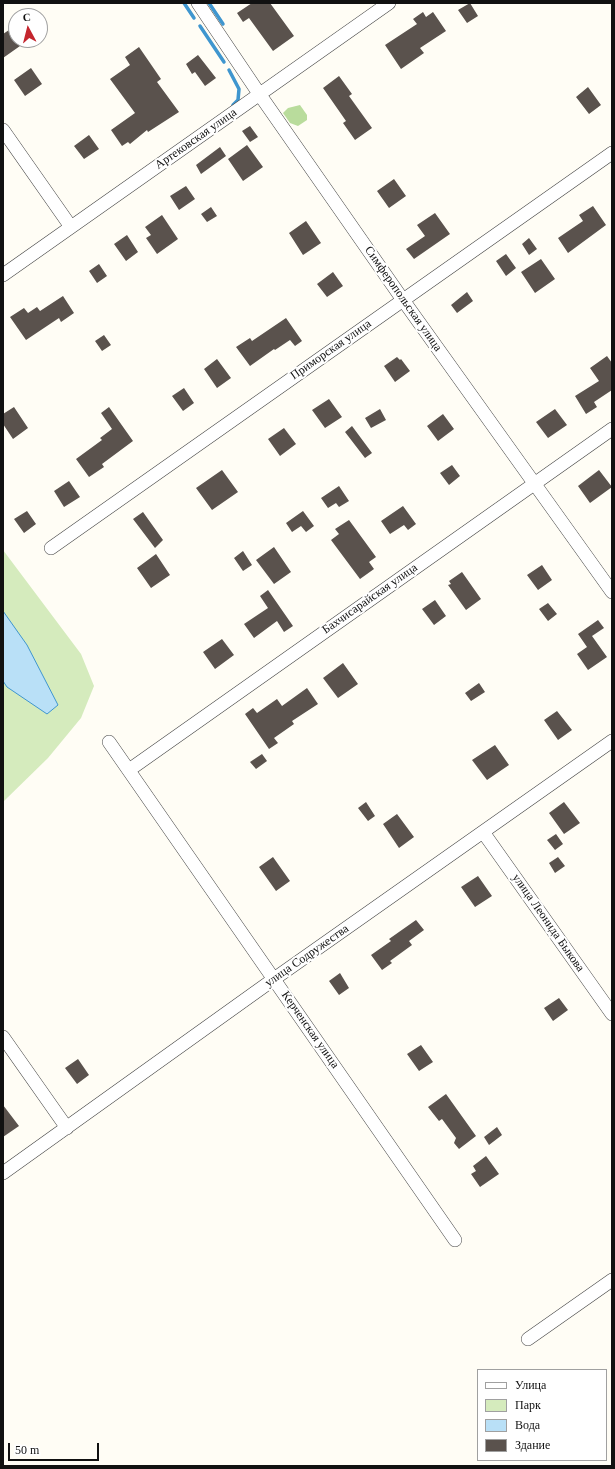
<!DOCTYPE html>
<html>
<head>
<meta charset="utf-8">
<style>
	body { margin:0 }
	#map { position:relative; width:615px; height:1469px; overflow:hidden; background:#fffdf5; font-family:"Times New Roman",serif }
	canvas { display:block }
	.frame { position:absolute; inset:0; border:4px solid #111; pointer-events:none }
	.legend { position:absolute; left:477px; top:1369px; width:130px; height:92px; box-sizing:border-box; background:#fff; border:1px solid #a0a0a0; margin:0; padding:5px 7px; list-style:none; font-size:12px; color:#111 }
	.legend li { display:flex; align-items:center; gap:8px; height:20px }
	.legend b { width:20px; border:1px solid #a0a0a0 }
	.north { position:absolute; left:8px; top:8px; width:40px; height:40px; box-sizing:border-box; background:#fff; border:1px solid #a0a0a0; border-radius:50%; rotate:353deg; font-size:11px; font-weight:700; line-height:16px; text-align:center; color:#111 }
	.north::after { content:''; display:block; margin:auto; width:14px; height:18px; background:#c4262e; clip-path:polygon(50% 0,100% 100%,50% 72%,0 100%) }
	.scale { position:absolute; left:8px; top:1443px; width:91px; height:18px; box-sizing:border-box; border:2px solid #111; border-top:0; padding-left:5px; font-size:12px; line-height:14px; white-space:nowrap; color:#111; -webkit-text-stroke:3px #fff; paint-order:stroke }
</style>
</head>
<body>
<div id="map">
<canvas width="615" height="1469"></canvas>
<div class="frame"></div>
<ul class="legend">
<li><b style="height:5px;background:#fff"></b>Улица</li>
<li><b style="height:11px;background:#d5ebbd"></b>Парк</li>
<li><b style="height:11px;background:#b9e0f7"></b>Вода</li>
<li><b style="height:11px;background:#5a524d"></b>Здание</li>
</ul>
<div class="north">С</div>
<div class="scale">50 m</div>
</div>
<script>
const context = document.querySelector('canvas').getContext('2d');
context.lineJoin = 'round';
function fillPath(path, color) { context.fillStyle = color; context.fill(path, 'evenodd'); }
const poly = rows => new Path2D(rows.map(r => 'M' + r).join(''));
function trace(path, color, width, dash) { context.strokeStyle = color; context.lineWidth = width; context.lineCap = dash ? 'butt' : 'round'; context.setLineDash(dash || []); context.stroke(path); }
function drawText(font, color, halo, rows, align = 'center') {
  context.font = font + ' "Times New Roman",serif'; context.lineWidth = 4; context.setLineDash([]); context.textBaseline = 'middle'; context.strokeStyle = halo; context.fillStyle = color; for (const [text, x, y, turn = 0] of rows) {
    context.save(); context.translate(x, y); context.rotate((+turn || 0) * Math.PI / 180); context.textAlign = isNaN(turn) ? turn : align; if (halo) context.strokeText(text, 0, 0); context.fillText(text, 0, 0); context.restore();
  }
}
fillPath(poly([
	[3,550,81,654,94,686,81,718,48,758,3,802]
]), '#d5ebbd');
fillPath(poly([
	[300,105,307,115,307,120,298,126,290,123,283,113,288,108]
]), '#b9dc9c');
const water = poly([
	[3,611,27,645,58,705,47,714,7,687,3,681,3,611]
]);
fillPath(water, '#b9e0f7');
trace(water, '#3f96cf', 1);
trace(poly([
	[184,3,194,18],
	[209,3,223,24],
	[200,26,224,62],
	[229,70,239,89,238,100,233,105]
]), '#3f96cf', 3.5);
fillPath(poly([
	[252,3,270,3,294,36,273,51,249,18,243,22,237,13],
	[470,3,478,16,467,23,458,10],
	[423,12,426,17,433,12,446,31,420,48,424,53,401,69,385,45,417,24,413,19],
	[9,30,20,46,3,58,3,34],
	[139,47,161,79,157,82,179,112,148,132,147,130,130,144,128,142,122,146,111,130,135,113,110,79,130,65,125,57],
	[198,55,216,78,205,86,195,72,192,74,186,64],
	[31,68,42,84,25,96,14,80],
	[339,76,352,94,349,96,372,128,355,140,343,123,346,121,323,88],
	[588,87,601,105,589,114,576,97],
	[250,126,258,137,250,142,242,131],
	[89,135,99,149,84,159,74,146],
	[247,145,263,167,243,181,228,159],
	[220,147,226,156,201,174,196,165],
	[394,179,406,196,389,208,377,191],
	[186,186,195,199,179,210,170,196],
	[593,206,606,225,568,253,558,238,583,221,579,215],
	[211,207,217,216,207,222,201,214],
	[435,213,450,234,414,259,406,249,425,236,417,225],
	[162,215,178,239,157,254,146,238,151,235,145,227],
	[306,221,321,243,303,255,289,233],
	[127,235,138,252,126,261,114,244],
	[529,238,537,249,529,255,522,244],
	[506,254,516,268,506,276,496,261],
	[541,259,555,279,535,293,521,272],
	[99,264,107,276,97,283,89,271],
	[333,272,343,286,327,297,317,284],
	[467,292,473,301,457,313,451,305],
	[63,296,74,313,61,322,59,318,26,340,10,317,24,308,28,313,37,307,40,311],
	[286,318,302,341,295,346,290,340,275,350,274,349,250,366,236,347,250,338,252,341],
	[104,335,111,345,102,351,95,341],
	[607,356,612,363,612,390,594,402,597,407,586,414,575,396,599,381,590,368],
	[397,357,400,360,401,359,410,371,395,382,384,366],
	[217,359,231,378,217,388,204,369],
	[184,388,194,403,183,411,172,396],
	[329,399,342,417,325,428,312,410],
	[14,407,28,428,13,439,3,424,3,414],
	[109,407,133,441,102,464,104,467,89,477,76,459,102,440,100,438,112,429,101,413],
	[380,409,386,420,371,428,365,418],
	[555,409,567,425,548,438,536,422],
	[443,414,454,429,438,441,427,426],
	[352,426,372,453,365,458,345,432],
	[284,428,296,444,280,456,268,439],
	[452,465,460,476,449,485,440,473],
	[222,470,238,492,212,510,196,488],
	[599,470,612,487,590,503,578,486],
	[69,481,80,497,64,507,54,491],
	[339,486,349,501,339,507,336,503,328,508,321,498],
	[403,506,416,524,408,530,404,525,390,534,381,521],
	[27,511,36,524,24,533,14,519],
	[303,511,314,526,306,532,301,526,292,532,286,523],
	[143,512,163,540,155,548,133,519],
	[349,520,376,557,369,562,374,569,360,579,331,540,339,534,335,529],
	[274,547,291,572,274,584,256,560],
	[243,551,252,565,243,571,234,558],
	[156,554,170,575,151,588,137,568],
	[542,565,552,580,538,590,527,575],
	[462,572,481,599,466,610,448,585,451,584,449,581],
	[268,590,293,626,284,632,277,621,254,638,244,624,268,608,260,596],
	[435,600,446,616,434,625,422,609],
	[548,603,557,614,548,621,539,609],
	[598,620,604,628,592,636,607,657,588,670,577,654,587,647,578,634],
	[222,639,234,655,215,669,203,652],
	[343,663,358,684,338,698,323,678],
	[479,683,485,692,471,701,465,693],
	[307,688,318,704,292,721,294,724,274,738,278,743,269,749,245,714,253,708,257,713,277,699,282,706],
	[557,711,572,730,558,740,544,720],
	[495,745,509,765,487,780,472,760],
	[262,754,267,761,256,769,250,762],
	[366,802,375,816,368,821,358,808],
	[564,802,580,823,564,834,549,813],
	[397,814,414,837,399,848,383,824],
	[556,834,563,844,555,850,547,840],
	[273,857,290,881,276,891,259,867],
	[558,857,565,866,555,873,549,863],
	[478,876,492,896,475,907,461,887],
	[416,920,424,930,409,941,412,945,390,961,392,963,382,970,371,955,391,941,389,939],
	[340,973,349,988,339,995,329,981],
	[559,998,568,1010,553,1021,544,1008],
	[421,1045,433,1062,419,1071,407,1054],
	[78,1059,89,1075,77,1084,65,1068],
	[446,1094,476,1136,459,1149,454,1143,456,1138,442,1119,439,1121,428,1107],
	[3,1105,19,1126,3,1137],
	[497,1127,502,1135,489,1145,484,1137],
	[486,1156,499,1174,480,1187,471,1174,476,1171,473,1166]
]), '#5a524d');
const minor = poly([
	[198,3,260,95,403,300,612,592],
	[3,130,71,227],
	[3,275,389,3],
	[51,548,612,153],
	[109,742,455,1240],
	[129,770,612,429],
	[483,832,612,1014],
	[3,1037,67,1128],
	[3,1173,274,979,612,741],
	[528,1339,612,1280]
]);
trace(minor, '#444', 14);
trace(minor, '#fff', 13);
drawText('12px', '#111', '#fff', [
	["Артековская улица",196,139,-35],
	["Симферопольская улица",403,299,55],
	["Приморская улица",331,350,-35],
	["Бахчисарайская улица",370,599,-35],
	["улица Леонида Быкова",548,923,55],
	["улица Содружества",307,956,-35],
	["Керченская улица",310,1030,55]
]);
</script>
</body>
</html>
